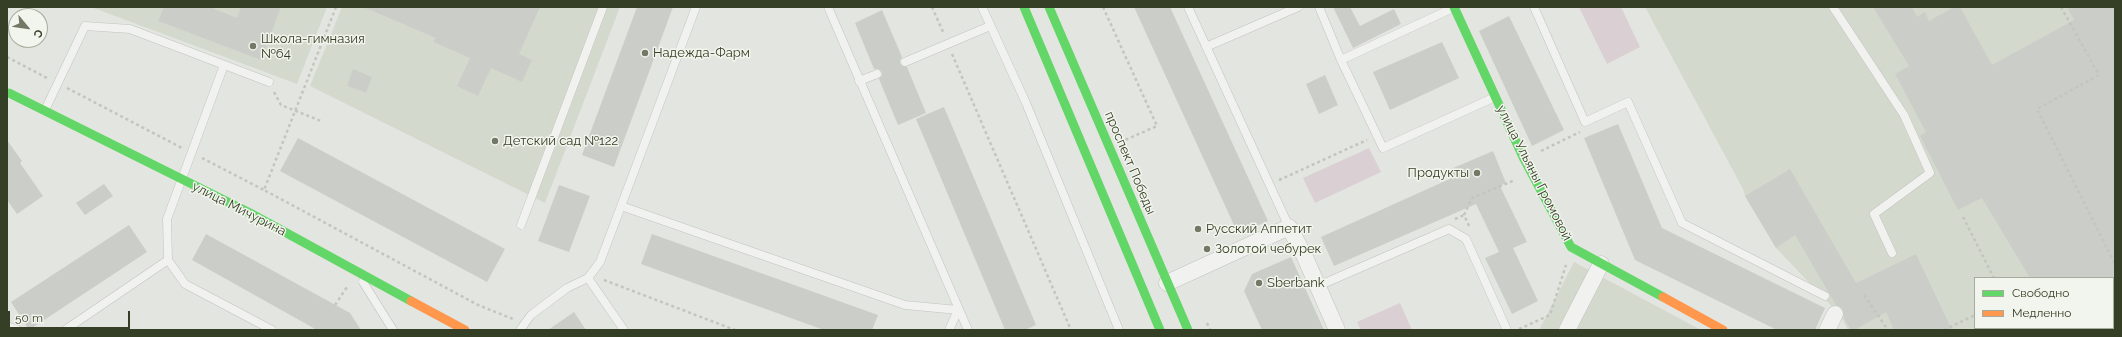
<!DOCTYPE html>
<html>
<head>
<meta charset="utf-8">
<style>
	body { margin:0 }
	#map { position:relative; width:2122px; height:337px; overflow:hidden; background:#e3e5e0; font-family:Raleway,sans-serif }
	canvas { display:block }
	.frame { position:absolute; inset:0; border:8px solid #353f26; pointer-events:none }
	.legend { position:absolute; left:1974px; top:277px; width:140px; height:52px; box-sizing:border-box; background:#f2f5ed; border:1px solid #a6ac9d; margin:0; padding:5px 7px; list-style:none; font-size:12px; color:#353f26 }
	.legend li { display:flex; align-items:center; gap:8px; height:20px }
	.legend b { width:20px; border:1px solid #a6ac9d }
	.north { position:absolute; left:8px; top:8px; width:40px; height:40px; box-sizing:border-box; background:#f2f5ed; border:1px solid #a6ac9d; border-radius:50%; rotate:119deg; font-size:11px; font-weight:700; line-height:16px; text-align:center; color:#353f26 }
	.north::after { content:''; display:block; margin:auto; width:14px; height:18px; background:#727967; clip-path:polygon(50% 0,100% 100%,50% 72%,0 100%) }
	.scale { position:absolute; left:8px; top:311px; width:122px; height:18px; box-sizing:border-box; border:2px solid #353f26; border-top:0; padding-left:5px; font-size:12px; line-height:14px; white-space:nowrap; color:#353f26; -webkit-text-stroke:3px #f2f5ed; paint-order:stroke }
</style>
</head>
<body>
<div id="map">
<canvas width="2122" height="337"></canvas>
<div class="frame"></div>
<ul class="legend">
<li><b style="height:5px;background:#63d668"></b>Свободно</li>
<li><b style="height:5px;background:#ff974d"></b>Медленно</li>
</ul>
<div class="north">С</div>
<div class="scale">50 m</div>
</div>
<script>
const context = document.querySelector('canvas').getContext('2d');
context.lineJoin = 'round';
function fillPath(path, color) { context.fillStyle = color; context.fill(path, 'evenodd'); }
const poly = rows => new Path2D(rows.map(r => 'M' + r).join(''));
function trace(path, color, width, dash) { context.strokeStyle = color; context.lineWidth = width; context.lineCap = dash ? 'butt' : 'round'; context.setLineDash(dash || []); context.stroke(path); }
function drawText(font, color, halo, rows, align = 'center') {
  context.font = font + ' Raleway,sans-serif'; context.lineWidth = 3; context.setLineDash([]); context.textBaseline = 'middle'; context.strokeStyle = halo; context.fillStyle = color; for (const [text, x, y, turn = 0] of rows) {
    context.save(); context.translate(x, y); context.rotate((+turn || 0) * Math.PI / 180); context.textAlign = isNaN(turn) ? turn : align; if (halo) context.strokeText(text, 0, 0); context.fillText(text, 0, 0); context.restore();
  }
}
fillPath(poly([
	[91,7,327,7,297,84],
	[342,7,620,7,545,203,310,86],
	[1645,7,2115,7,2115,330,1848,330,1841,316,1776,248,1745,196,1743,189],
	[1975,278,2113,278,2113,328,1975,328],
	[1574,262,1701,330,1539,330]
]), '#d4d9cd');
fillPath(poly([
	[1579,7,1621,7,1640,47,1607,64],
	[1369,148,1381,172,1315,203,1303,178],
	[1400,303,1412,330,1361,330,1357,322]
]), '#dad0d3');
fillPath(poly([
	[164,7,210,7,237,18,241,7,281,7,261,60,158,21],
	[363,7,540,7,519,54,532,60,522,82,491,68,478,96,457,86,470,58,433,42,436,38],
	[637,7,673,7,614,167,582,155],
	[1134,7,1170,7,1268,221,1238,234],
	[1333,7,1350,7,1360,26,1394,9,1401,24,1353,48],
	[1873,7,1912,7,1917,17,1925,12,1929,21,1954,7,1960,7,1992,65,2074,20,2067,7,2115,7,2115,278,2030,278,1982,198,1958,210,1920,136,1926,132,1895,74,1909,66],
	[882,10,902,57,900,61,900,64,907,67,926,113,898,125,879,79,882,75,882,72,878,69,874,69,855,23],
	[1509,16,1564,130,1532,146,1479,31],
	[1442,42,1459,78,1390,110,1373,72],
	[353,69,372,77,366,93,347,86],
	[1325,75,1338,105,1319,114,1306,84],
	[944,107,1036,325,1025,330,1005,330,916,119],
	[1618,124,1662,228,1825,308,1815,330,1777,330,1635,260,1584,138],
	[298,138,505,249,487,282,280,171],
	[7,140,22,161,20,163,43,196,17,214,7,200],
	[1493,151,1506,183,1500,186,1527,242,1513,248,1538,301,1512,314,1485,258,1499,252,1476,204,1334,266,1321,237,1454,177,1451,169],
	[1790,169,1856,283,1916,254,1952,330,1894,330,1886,312,1855,330,1851,330,1844,318,1843,309,1836,305,1795,235,1776,248,1745,196],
	[104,184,113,196,85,215,76,203],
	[559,185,590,196,569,252,538,241],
	[129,225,147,252,29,330,11,302],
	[206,234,350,313,361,330,317,330,192,260],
	[652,234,878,315,872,330,824,330,641,264],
	[1291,257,1324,330,1262,330,1244,291,1252,274],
	[574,312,586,330,548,330]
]), '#cbcec8');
const lane = poly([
	[828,7,968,330],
	[982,7,1026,103,1119,330],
	[1188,7,1289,227],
	[1319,7,1341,60,1383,148,1495,97],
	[1534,7,1585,122,1628,102,1682,223,1825,296],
	[1833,7,1904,115,1930,173,1874,214,1892,253],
	[1206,47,1298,7],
	[1341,60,1453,8],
	[905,62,990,26],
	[224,65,167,219,168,260,185,284,272,330],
	[859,81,877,74],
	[45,110,85,26,130,29,269,82],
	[621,206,905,305,958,310,949,330],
	[521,225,603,7],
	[588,278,624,330],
	[363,282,393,330],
	[1318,286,1449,229,1466,239,1507,330],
	[7,326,18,330],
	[65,330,168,260],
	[520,330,531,315,567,288,588,278,600,262,696,7]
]);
const street = poly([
	[1167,283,1289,227,1304,255,1337,330],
	[1567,330,1601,264],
	[1827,330,1835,314]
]);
trace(lane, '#c1c3be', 9);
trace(street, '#c1c3be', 17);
trace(poly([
	[336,7,264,190,478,305,513,319],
	[932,7,944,34],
	[1103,7,1157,126,1125,140],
	[2061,7,2099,75,2037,109,2115,264],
	[952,54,1071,330],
	[7,57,47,78],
	[67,88,182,148],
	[274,92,281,105,321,121],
	[1541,151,1580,132],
	[202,158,264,190],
	[1279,180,1367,140],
	[1963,217,1994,278],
	[1455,219,1464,215],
	[1469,226,1464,215,1472,198,1515,180],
	[604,280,735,330],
	[1864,295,1888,330],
	[335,305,347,287],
	[1207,323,1210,330],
	[1519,329,1550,315,1566,265],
	[315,330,316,329],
	[1944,330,1975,315]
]), '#c3c5bf', 2.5, [3, 3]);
trace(lane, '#f1f2ef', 8);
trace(street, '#f1f2ef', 16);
trace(poly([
	[1024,7,1160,330],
	[1049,7,1188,330],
	[1454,7,1524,159,1571,247,1663,297],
	[9,93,250,213,411,301]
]), '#63d668', 9);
trace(poly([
	[1663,297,1723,330],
	[411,301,465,330]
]), '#ff974d', 9);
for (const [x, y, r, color] of [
	[253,46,4,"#727967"],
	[645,53,4,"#727967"],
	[495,141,4,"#727967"],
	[1477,173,4,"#727967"],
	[1198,229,4,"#727967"],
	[1207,249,4,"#727967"],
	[1259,283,4,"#727967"]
]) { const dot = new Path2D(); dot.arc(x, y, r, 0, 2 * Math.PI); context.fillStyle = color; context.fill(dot); trace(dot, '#f2f5ed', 1.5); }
drawText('13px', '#353f26', '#f2f5ed', [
	["Школа-гимназия",261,39],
	["№64",261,54],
	["Надежда-Фарм",653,53],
	["Детский сад №122",503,141],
	["Продукты",1469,173,"right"],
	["Русский Аппетит",1206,229],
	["Золотой чебурек",1215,249],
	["Sberbank",1267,283]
], 'left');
drawText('13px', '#353f26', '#f2f5ed', [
	["проспект Победы",1130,163,67],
	["улица Ульяны Громовой",1534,173,63],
	["улица Мичурина",239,209,27]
]);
</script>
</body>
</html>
